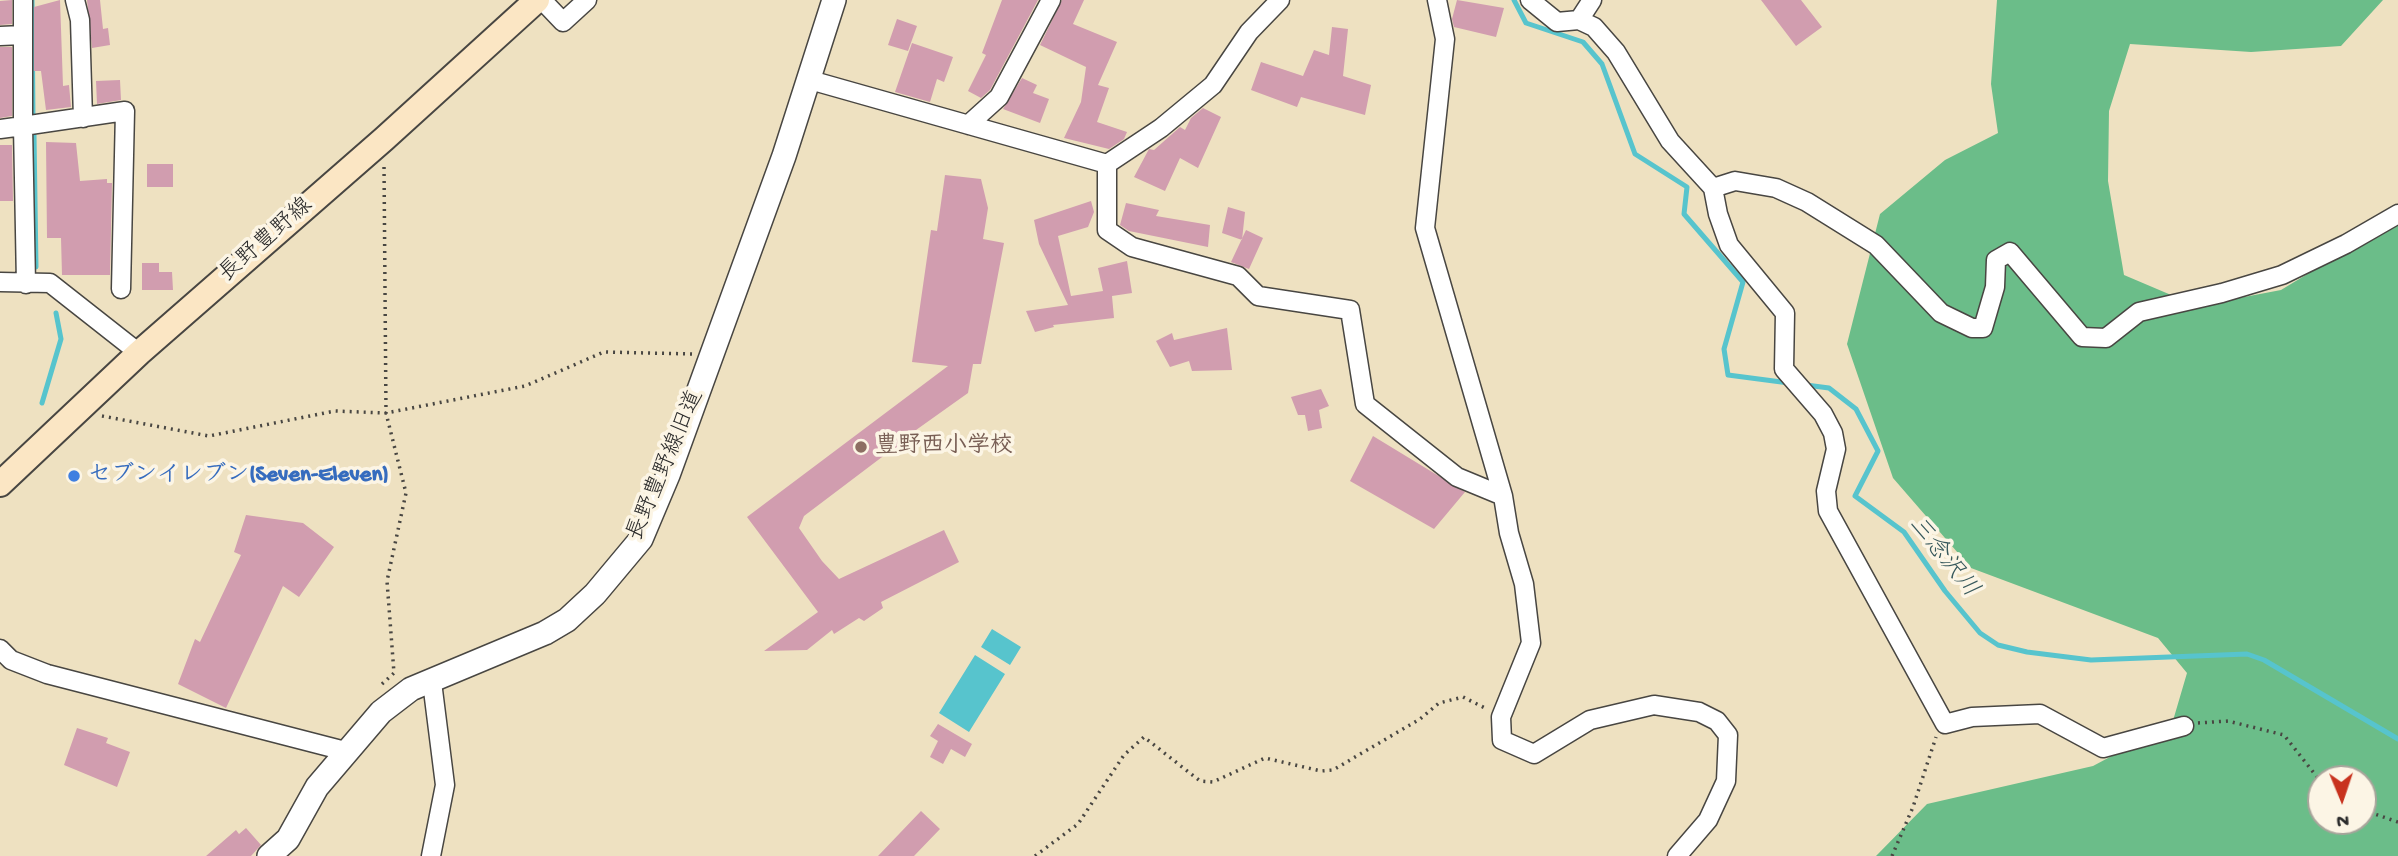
<!DOCTYPE html>
<html>
<head>
<meta charset="utf-8">
<style>
	body { margin:0 }
	#map { position:relative; width:2398px; height:856px; overflow:hidden; background:#eee1c1; font-family:"Gochi Hand",sans-serif }
	canvas { display:block }
	.north { position:absolute; left:2307px; top:765px; width:70px; height:70px; box-sizing:border-box; background:#fcf5e5; border:2px solid #a8a49b; border-radius:50%; rotate:178deg; font-size:19px; font-weight:700; line-height:28px; text-align:center; color:#2b2b2b }
	.north::after { content:''; display:block; margin:auto; width:24px; height:32px; background:#c8321e; clip-path:polygon(50% 0,100% 100%,50% 72%,0 100%) }
</style>
</head>
<body>
<div id="map">
<canvas width="2398" height="856"></canvas>
<div class="north">N</div>
</div>
<script>
const context = document.querySelector('canvas').getContext('2d');
context.lineJoin = 'round';
function fillPath(path, color) { context.fillStyle = color; context.fill(path, 'evenodd'); }
const poly = rows => new Path2D(rows.map(r => 'M' + r).join(''));
function trace(path, color, width, dash) { context.strokeStyle = color; context.lineWidth = width; context.lineCap = dash ? 'butt' : 'round'; context.setLineDash(dash || []); context.stroke(path); }
function drawText(font, color, halo, rows, align = 'center') {
  context.font = font + ' "Gochi Hand","Klee One",sans-serif'; context.lineWidth = 7; context.setLineDash([]); context.textBaseline = 'middle'; context.strokeStyle = halo; context.fillStyle = color; for (const [text, x, y, turn = 0] of rows) {
    context.save(); context.translate(x, y); context.rotate((+turn || 0) * Math.PI / 180); context.textAlign = isNaN(turn) ? turn : align; if (halo) context.strokeText(text, 0, 0); context.fillText(text, 0, 0); context.restore();
  }
}
fillPath(poly([
	[1997,0,2383,0,2341,46,2251,52,2130,44,2109,111,2108,181,2124,275,2197,306,2281,290,2382,229,2398,214,2398,856,1876,856,1927,804,2093,766,2172,724,2187,673,2158,638,1971,568,1893,478,1847,344,1880,214,1945,160,1998,133,1991,84],
	[2321,779,2363,779,2363,821,2321,821]
]), '#6bbd89');
fillPath(poly([
	[992,629,1021,647,1010,665,981,647],
	[975,655,1005,674,969,732,939,713]
]), '#57c4cd');
trace(poly([
	[32,0,33,119],
	[1514,0,1526,23,1583,42,1602,64,1635,154,1687,187,1684,214,1743,282,1724,349,1728,375,1789,383],
	[34,135,36,267],
	[1806,385,1829,388,1856,409,1878,451,1855,496,1904,532,1945,591,1980,633,1998,645,2027,652,2091,660,2247,654,2264,660,2398,739],
	[42,403,61,339,56,313]
]), '#57c4cd', 5);
fillPath(poly([
	[12,0,12,24,0,25,0,1],
	[60,0,63,86,69,85,71,107,46,110,41,71,34,71,34,7],
	[87,0,100,0,103,29,108,28,110,45,92,48],
	[1002,0,1038,0,990,90,981,98,968,91,986,55,982,53],
	[1062,0,1084,0,1073,24,1117,42,1098,85,1109,88,1097,122,1127,132,1124,139,1109,149,1064,138,1081,102,1086,67,1040,45],
	[1457,0,1504,8,1496,37,1454,27,1452,19],
	[1761,0,1801,0,1822,27,1796,46],
	[897,19,917,26,908,51,888,45],
	[1332,27,1348,29,1343,76,1371,85,1365,115,1301,97,1297,107,1251,90,1261,62,1303,76,1314,50,1329,55],
	[912,43,953,57,944,82,937,79,930,102,895,92],
	[0,47,12,47,12,116,0,118],
	[1022,78,1037,85,1033,93,1049,99,1040,123,1003,109],
	[120,80,121,100,97,104,96,81],
	[1203,108,1221,117,1198,168,1180,158,1165,191,1134,177,1149,149,1154,150,1180,127,1185,130,1191,118],
	[46,142,76,143,80,181,107,179,107,183,112,183,110,275,62,275,61,238,47,238],
	[0,145,12,145,13,201,0,201],
	[147,164,173,164,173,187,147,187],
	[945,175,981,179,988,208,983,239,1004,243,981,364,973,364,968,393,902,440,905,444,889,456,886,454,804,516,799,528,822,561,839,579,944,530,959,562,881,602,883,608,864,621,859,618,834,634,832,630,807,650,764,651,818,612,747,517,948,366,912,362,931,230,937,231],
	[1091,201,1094,212,1088,227,1058,236,1071,296,1103,291,1098,268,1127,261,1132,293,1112,296,1114,318,1053,325,1054,327,1035,332,1026,311,1068,305,1039,244,1034,220],
	[1126,203,1159,210,1156,216,1210,225,1208,247,1129,231,1120,225],
	[1228,207,1245,212,1242,240,1222,233],
	[1246,230,1263,238,1249,269,1231,262],
	[142,263,159,263,159,272,172,272,173,290,142,290],
	[1227,328,1232,370,1192,371,1189,361,1170,367,1156,341,1172,333,1174,340],
	[1321,389,1329,406,1319,410,1322,428,1308,431,1305,415,1298,415,1291,397],
	[1373,436,1465,492,1434,529,1350,481],
	[246,515,303,523,334,547,299,597,283,586,226,708,178,684,195,639,200,642,241,555,234,552],
	[938,724,972,744,965,757,951,749,943,764,930,757,938,741,930,736],
	[77,728,108,738,106,743,130,752,117,787,64,765],
	[921,811,940,829,914,856,878,856],
	[246,828,261,845,251,856,206,856,236,830,239,834]
]), '#d19daf');
const minor = poly([
	[23,0,23,126,125,111,121,289],
	[75,0,80,20,83,118],
	[542,0,563,22,587,0],
	[1437,0,1445,39,1425,228,1503,496,1509,533,1524,584,1531,643,1501,717,1502,740,1534,754,1590,720,1654,705,1699,712,1717,721,1728,735,1726,781,1708,820,1677,856],
	[1530,0,1557,22,1579,20],
	[1592,0,1579,20,1594,27,1616,52,1670,141,1713,188,1718,214,1729,245,1785,313,1784,369,1823,414,1833,433,1836,449,1826,491,1828,511,1945,724,1972,717,2040,714,2103,748,2184,726],
	[0,36,23,35],
	[810,80,1107,164,1161,128,1213,85,1249,32,1280,0],
	[968,125,999,97,1051,0],
	[0,129,23,126,26,284],
	[1107,164,1107,230,1132,247,1238,276,1258,296,1350,310,1365,404,1457,477,1503,496],
	[1713,188,1735,181,1776,188,1807,202,1876,245,1941,313,1972,328,1983,328,1995,287,1996,260,2010,252,2082,337,2106,338,2139,312,2222,293,2282,275,2346,244,2398,214],
	[0,282,50,283,139,353],
	[0,649,11,660,47,674,345,751],
	[431,856,445,785,432,682]
]);
const tertiary = poly([
	[269,856,288,839,317,787,381,712,411,689,545,633,567,620,595,594,641,539,668,475,784,156,834,0]
]);
const secondary = poly([
	[0,484,139,353,384,139,537,0]
]);
trace(minor, '#484642', 21);
trace(tertiary, '#484642', 26);
trace(secondary, '#484642', 28);
trace(poly([
	[102,416,209,436,335,411,386,413,525,386,604,352,693,354],
	[382,684,394,673,387,581,406,493,386,413,384,165],
	[2198,723,2228,721,2284,735,2321,782],
	[2363,810,2398,822],
	[1035,856,1078,824,1124,755,1144,737,1200,781,1213,782,1265,758,1321,771,1333,770,1420,719,1439,703,1463,697,1487,709],
	[1892,856,1913,807,1936,737]
]), '#484642', 3.5, [2, 5]);
trace(minor, '#fff', 18);
trace(tertiary, '#fff', 23);
trace(secondary, '#fbe6c4', 24);
for (const [x, y, r, color] of [
	[861,447,7,"#8d6e63"],
	[74,476,7,"#3f7fe0"]
]) { const dot = new Path2D(); dot.arc(x, y, r, 0, 2 * Math.PI); context.fillStyle = color; context.fill(dot); trace(dot, '#fcf5e5', 2.5); }
drawText('23px', '#2b2b2b', '#fcf5e5', [
	["長野豊野線",267,241,-41],
	["長野豊野線旧道",667,466,-67]
]);
drawText('bold 23px', '#785e54', '#fcf5e5', [
	["豊野西小学校",875,447]
], 'left');
drawText('bold 23px', '#366cbe', '#fcf5e5', [
	["セブンイレブン(Seven-Eleven)",88,476]
], 'left');
drawText('italic 24px', '#38595c', '#fcf5e5', [
	["三念沢川",1942,558,51]
]);
</script>
</body>
</html>
